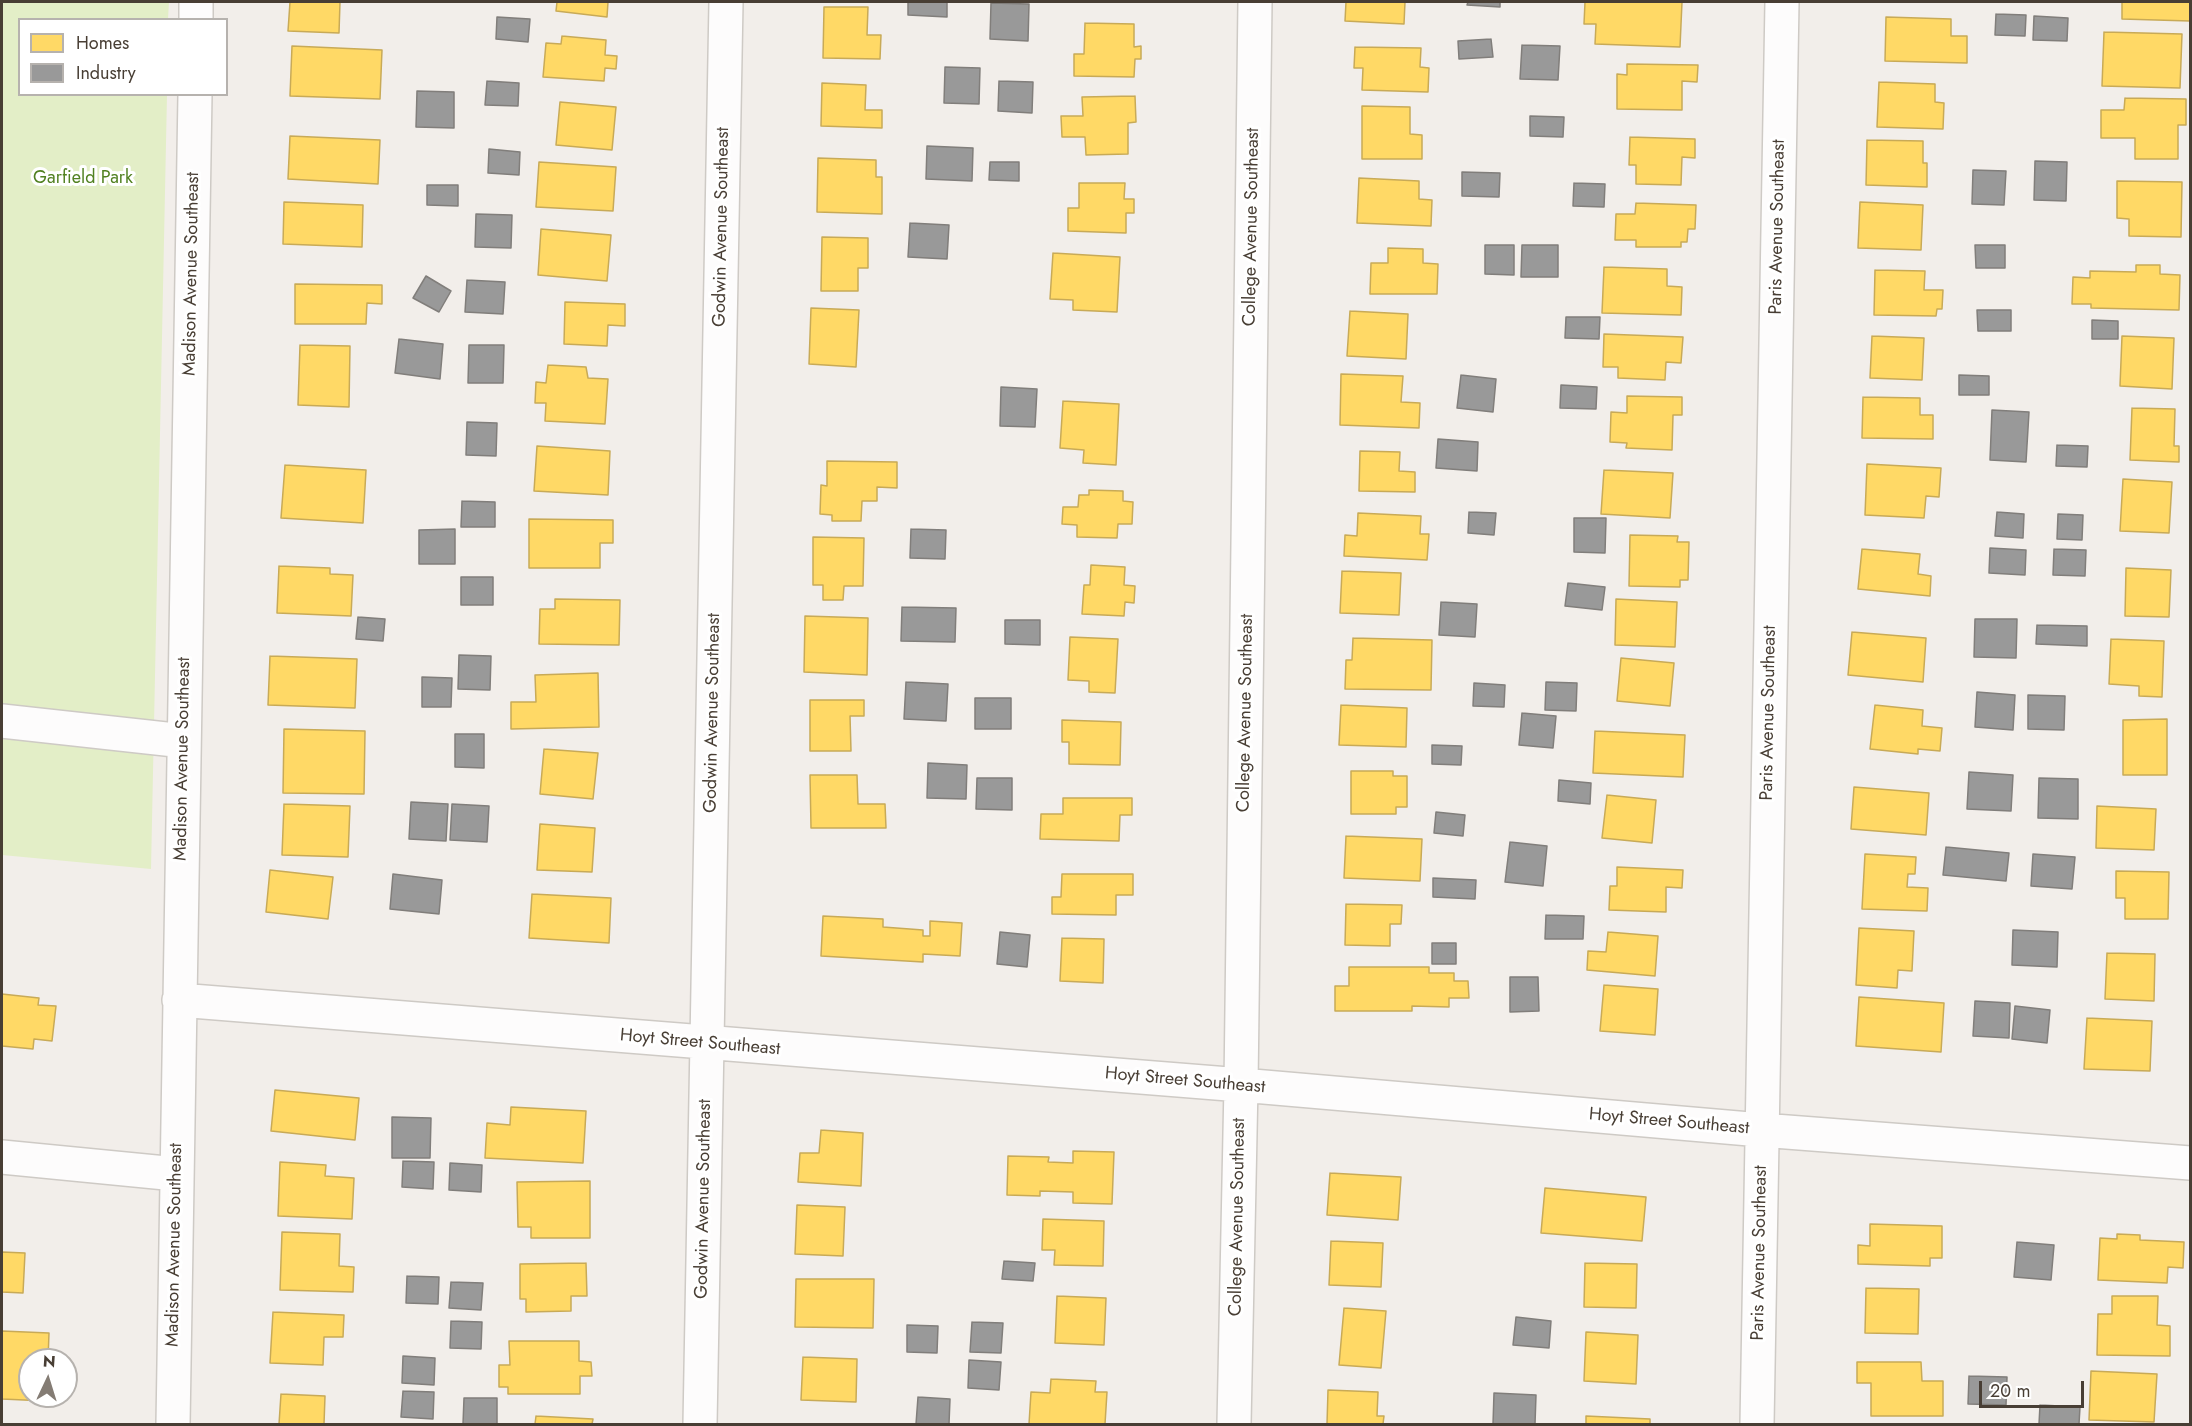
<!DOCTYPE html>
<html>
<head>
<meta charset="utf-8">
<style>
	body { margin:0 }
	#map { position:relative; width:2192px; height:1426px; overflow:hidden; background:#f2eeea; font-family:Jost,sans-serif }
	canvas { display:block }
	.frame { position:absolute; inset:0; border:3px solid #483e34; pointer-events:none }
	.legend { position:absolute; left:18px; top:18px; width:210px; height:78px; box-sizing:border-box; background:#fff; border:2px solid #b6b2ae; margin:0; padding:8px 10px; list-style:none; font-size:18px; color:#483e34 }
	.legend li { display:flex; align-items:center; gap:12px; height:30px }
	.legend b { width:30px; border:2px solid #b6b2ae }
	.north { position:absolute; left:18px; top:1348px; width:60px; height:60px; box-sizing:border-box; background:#fff; border:2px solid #b6b2ae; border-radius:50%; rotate:4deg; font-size:16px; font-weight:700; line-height:24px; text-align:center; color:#483e34 }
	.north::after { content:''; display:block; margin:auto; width:21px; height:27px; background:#847c74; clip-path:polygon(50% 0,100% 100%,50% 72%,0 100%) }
	.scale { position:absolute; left:1979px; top:1381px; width:105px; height:27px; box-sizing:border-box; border:3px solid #483e34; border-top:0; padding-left:8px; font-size:18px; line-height:21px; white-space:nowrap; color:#483e34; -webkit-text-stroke:4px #fff; paint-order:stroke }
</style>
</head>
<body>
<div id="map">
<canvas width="2192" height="1426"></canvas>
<div class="frame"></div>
<ul class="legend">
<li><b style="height:16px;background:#ffd966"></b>Homes</li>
<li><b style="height:16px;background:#999"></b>Industry</li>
</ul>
<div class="north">N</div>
<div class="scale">20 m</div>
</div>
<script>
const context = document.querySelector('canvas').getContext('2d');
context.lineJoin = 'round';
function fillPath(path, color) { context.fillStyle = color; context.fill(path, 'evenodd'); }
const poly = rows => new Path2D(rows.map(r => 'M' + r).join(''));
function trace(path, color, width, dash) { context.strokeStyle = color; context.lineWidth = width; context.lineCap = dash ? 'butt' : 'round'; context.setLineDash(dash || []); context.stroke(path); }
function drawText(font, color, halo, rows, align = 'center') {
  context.font = font + ' Jost,sans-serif'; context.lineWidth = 6; context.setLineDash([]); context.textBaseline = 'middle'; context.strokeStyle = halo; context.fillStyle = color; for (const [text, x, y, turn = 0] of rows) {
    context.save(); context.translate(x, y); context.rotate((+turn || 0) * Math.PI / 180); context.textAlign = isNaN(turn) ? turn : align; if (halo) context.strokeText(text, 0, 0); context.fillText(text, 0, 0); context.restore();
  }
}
fillPath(poly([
	[2,2,169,2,168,19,20,20,20,94,167,95,151,869,2,855]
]), '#e3eec7');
const homes = poly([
	[290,2,340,2,339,33,288,31,290,2],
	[557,2,608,2,607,17,556,11,557,2],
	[1346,2,1405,2,1404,24,1345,21,1346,2],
	[1585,2,1682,2,1680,47,1595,44,1596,24,1584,24,1585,2],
	[2122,2,2190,2,2190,21,2122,19,2122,2],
	[824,7,868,7,867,35,881,35,880,59,823,58,824,7],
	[1886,17,1951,19,1951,36,1967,36,1967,63,1885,61,1886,17],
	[1085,23,1134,24,1134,47,1141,46,1141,59,1135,59,1134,77,1074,76,1074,54,1084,54,1085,23],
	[2104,32,2182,34,2180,88,2102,86,2104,32],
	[562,36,606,40,605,55,617,56,616,69,605,68,604,81,543,77,546,43,561,44,562,36],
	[292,46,382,50,380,99,290,96,292,46],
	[1355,47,1421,48,1420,67,1429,68,1428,92,1362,90,1363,68,1354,68,1355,47],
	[1627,64,1698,65,1697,82,1682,81,1682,110,1617,109,1617,74,1627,75,1627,64],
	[1879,82,1935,84,1935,102,1944,103,1943,129,1877,127,1879,82],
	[822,83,866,85,865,110,882,110,882,128,821,126,822,83],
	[1135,96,1136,122,1128,123,1128,154,1086,155,1085,137,1062,137,1061,116,1083,116,1082,97,1135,96],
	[2125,98,2186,99,2186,125,2178,125,2178,159,2135,159,2135,138,2101,138,2101,110,2124,110,2125,98],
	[560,102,616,107,612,150,556,145,560,102],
	[1362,106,1410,107,1410,134,1422,135,1422,159,1362,159,1362,106],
	[290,136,380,140,378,184,288,179,290,136],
	[1630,137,1695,139,1695,158,1682,157,1681,185,1636,184,1636,165,1629,165,1630,137],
	[1867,140,1923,141,1923,163,1927,163,1927,187,1866,185,1867,140],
	[818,158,876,160,876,177,882,177,882,214,817,212,818,158],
	[539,162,616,167,613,211,536,207,539,162],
	[1359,178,1419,181,1419,199,1432,200,1431,226,1357,223,1359,178],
	[2117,181,2182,182,2181,237,2129,236,2129,219,2117,218,2117,181],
	[1079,183,1125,183,1124,199,1134,199,1134,213,1126,213,1126,233,1068,231,1068,208,1079,208,1079,183],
	[284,202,363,205,362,247,283,244,284,202],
	[1860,202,1923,205,1921,250,1858,248,1860,202],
	[1636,203,1696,205,1695,229,1688,229,1687,242,1681,242,1681,247,1636,247,1636,240,1615,240,1616,214,1635,214,1636,203],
	[541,229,611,235,607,281,538,275,541,229],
	[822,237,868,238,868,268,858,268,858,291,821,291,822,237],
	[1388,248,1423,249,1423,263,1438,264,1437,294,1370,294,1371,263,1388,263,1388,248],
	[1053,253,1120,257,1117,312,1073,310,1073,300,1050,299,1053,253],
	[2136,265,2160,265,2160,274,2180,275,2179,310,2091,308,2091,304,2072,304,2073,277,2090,278,2090,271,2136,272,2136,265],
	[1604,267,1667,269,1667,286,1682,287,1681,315,1602,313,1604,267],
	[1875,270,1925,271,1924,290,1943,290,1942,309,1937,309,1936,316,1874,315,1875,270],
	[295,284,382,285,382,304,367,303,366,324,295,324,295,284],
	[565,302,625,304,625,326,608,325,607,346,564,344,565,302],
	[811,308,859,310,856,367,809,364,811,308],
	[1350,311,1408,314,1406,359,1347,356,1350,311],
	[1604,334,1683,337,1681,363,1666,362,1665,380,1618,378,1618,367,1603,367,1604,334],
	[1872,336,1924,338,1922,380,1870,378,1872,336],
	[2122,336,2174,338,2172,389,2120,386,2122,336],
	[300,345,350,346,349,407,298,405,300,345],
	[548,365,586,367,588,378,608,379,605,424,545,421,546,403,535,403,536,382,546,383,548,365],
	[1341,374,1403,376,1401,402,1420,403,1419,428,1340,425,1341,374],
	[1627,396,1682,397,1682,415,1673,415,1672,450,1626,448,1627,443,1610,442,1611,412,1627,413,1627,396],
	[1863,397,1920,398,1920,415,1933,415,1933,439,1862,438,1863,397],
	[1063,401,1119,404,1116,465,1083,463,1084,450,1060,448,1063,401],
	[2132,408,2175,409,2174,446,2179,446,2179,462,2130,460,2132,408],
	[537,446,610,451,608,495,534,491,537,446],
	[1360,451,1400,452,1399,471,1415,472,1415,492,1359,491,1360,451],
	[827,461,897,462,897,488,877,487,877,501,862,501,861,521,832,521,832,515,820,514,821,485,827,486,827,461],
	[1867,464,1941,468,1939,497,1926,496,1924,518,1865,515,1867,464],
	[285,465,366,470,363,523,281,518,285,465],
	[1604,470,1673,473,1670,518,1601,514,1604,470],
	[2123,479,2172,482,2169,533,2120,531,2123,479],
	[1089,490,1123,491,1123,501,1133,502,1132,524,1118,524,1117,538,1077,537,1077,525,1062,524,1063,507,1078,507,1079,495,1089,495,1089,490],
	[1358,513,1421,516,1420,534,1429,534,1427,560,1344,556,1345,535,1357,536,1358,513],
	[529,519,613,520,613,543,600,543,600,568,529,568,529,519],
	[1630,535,1678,536,1677,542,1689,542,1688,580,1680,580,1680,587,1629,586,1630,535],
	[813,537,864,538,863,586,844,586,843,600,823,600,823,585,813,585,813,537],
	[1862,549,1920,554,1918,574,1931,576,1930,596,1858,589,1862,549],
	[1091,565,1125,567,1124,585,1135,586,1134,603,1125,602,1124,616,1082,614,1084,585,1090,585,1091,565],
	[279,566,330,568,330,574,353,575,351,616,277,613,279,566],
	[2126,568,2171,570,2169,617,2125,616,2126,568],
	[1342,571,1401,573,1399,615,1340,613,1342,571],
	[555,599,620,600,619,645,539,644,540,609,555,609,555,599],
	[1616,599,1677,602,1675,647,1615,645,1616,599],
	[805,616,868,618,867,675,804,672,805,616],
	[1852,632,1926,638,1923,682,1848,675,1852,632],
	[1070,637,1118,639,1115,693,1089,692,1089,681,1068,680,1070,637],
	[1353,638,1432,640,1431,690,1345,689,1346,660,1352,660,1353,638],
	[2111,639,2164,641,2162,697,2139,696,2139,686,2109,684,2111,639],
	[270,656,357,659,355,708,268,705,270,656],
	[1621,658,1674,663,1670,706,1617,701,1621,658],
	[598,673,599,727,511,729,511,702,536,702,535,675,598,673],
	[810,700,864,700,864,716,850,716,851,751,810,751,810,700],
	[1341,705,1407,708,1406,747,1339,745,1341,705],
	[1875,705,1923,710,1922,726,1942,728,1940,751,1918,749,1918,754,1870,749,1875,705],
	[2167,719,2167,775,2123,775,2123,720,2167,719],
	[1062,720,1121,722,1120,765,1069,764,1069,742,1062,742,1062,720],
	[284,729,365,731,364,794,283,793,284,729],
	[1595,731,1685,735,1683,777,1593,773,1595,731],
	[544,749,598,753,593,799,540,794,544,749],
	[1351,771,1393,771,1393,776,1407,776,1407,807,1396,807,1396,814,1351,814,1351,771],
	[810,775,857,775,858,804,885,804,886,828,811,828,810,775],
	[1854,787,1929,793,1926,835,1851,829,1854,787],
	[1607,795,1656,800,1652,843,1602,838,1607,795],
	[1063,798,1132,798,1132,815,1120,815,1119,841,1040,839,1041,814,1063,814,1063,798],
	[284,804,350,806,348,857,282,855,284,804],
	[2097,806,2156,809,2154,850,2096,848,2097,806],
	[540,824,595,828,592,872,537,870,540,824],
	[1346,836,1422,839,1420,881,1344,878,1346,836],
	[1865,854,1916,857,1915,874,1908,874,1907,887,1928,888,1927,911,1862,909,1865,854],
	[1617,867,1683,870,1682,888,1666,887,1666,912,1609,910,1610,886,1617,886,1617,867],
	[270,870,333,877,328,919,266,912,270,870],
	[2116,871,2169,872,2168,919,2125,919,2125,898,2116,898,2116,871],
	[1062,874,1133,874,1133,895,1116,895,1116,915,1052,914,1052,897,1061,897,1062,874],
	[532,894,611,898,609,943,529,938,532,894],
	[1346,904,1402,905,1401,924,1390,924,1390,946,1345,945,1346,904],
	[823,916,883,919,883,927,923,930,923,936,930,936,930,921,962,923,960,956,923,954,923,962,821,956,823,916],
	[1859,928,1914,931,1912,971,1898,970,1897,988,1856,985,1859,928],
	[1608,932,1658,936,1655,976,1587,970,1588,951,1606,952,1608,932],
	[1062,938,1104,939,1103,983,1060,981,1062,938],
	[2107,953,2155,954,2154,1001,2105,999,2107,953],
	[1349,967,1429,967,1429,973,1454,973,1454,981,1468,981,1469,998,1449,998,1449,1007,1412,1006,1412,1011,1335,1011,1335,986,1349,986,1349,967],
	[1604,985,1658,989,1655,1035,1600,1031,1604,985],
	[2,994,39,998,38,1005,56,1006,52,1041,34,1039,33,1049,2,1046,2,994],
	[1859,997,1944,1003,1941,1052,1856,1046,1859,997],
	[2087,1018,2152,1021,2150,1071,2084,1069,2087,1018],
	[275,1090,359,1098,355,1140,271,1131,275,1090],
	[511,1107,586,1111,583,1163,485,1158,487,1123,510,1125,511,1107],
	[821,1130,863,1133,861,1186,798,1182,800,1153,819,1153,821,1130],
	[1073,1151,1114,1152,1112,1204,1073,1203,1073,1192,1040,1191,1040,1196,1007,1195,1008,1156,1049,1157,1048,1162,1073,1163,1073,1151],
	[280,1162,326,1165,325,1176,354,1178,352,1219,278,1216,280,1162],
	[1330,1173,1401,1177,1398,1220,1327,1215,1330,1173],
	[590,1181,590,1238,531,1238,531,1227,518,1227,517,1182,590,1181],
	[1545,1188,1646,1197,1642,1241,1541,1233,1545,1188],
	[797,1205,845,1207,843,1256,795,1254,797,1205],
	[1043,1219,1104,1221,1103,1266,1054,1265,1055,1250,1042,1250,1043,1219],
	[1870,1224,1942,1226,1942,1258,1930,1258,1930,1266,1858,1264,1858,1245,1870,1246,1870,1224],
	[282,1232,340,1234,339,1266,354,1267,353,1292,280,1290,282,1232],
	[2117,1234,2140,1235,2140,1240,2184,1242,2183,1268,2168,1267,2167,1283,2098,1280,2100,1238,2117,1239,2117,1234],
	[1331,1241,1383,1243,1381,1287,1329,1285,1331,1241],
	[2,1252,25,1253,23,1293,2,1292,2,1252],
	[586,1263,587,1296,571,1296,571,1311,526,1312,526,1299,520,1299,520,1264,586,1263],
	[1585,1263,1637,1264,1636,1308,1584,1307,1585,1263],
	[796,1279,874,1279,873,1328,795,1327,796,1279],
	[1866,1288,1919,1289,1918,1334,1865,1333,1866,1288],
	[1057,1296,1106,1298,1104,1345,1055,1343,1057,1296],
	[2112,1296,2158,1296,2157,1325,2170,1326,2170,1356,2097,1355,2098,1314,2112,1314,2112,1296],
	[1344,1308,1386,1311,1381,1368,1339,1365,1344,1308],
	[273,1312,344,1315,343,1337,324,1337,323,1365,270,1363,273,1312],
	[2,1331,49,1333,48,1360,30,1360,30,1396,47,1396,46,1401,2,1399,2,1331],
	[1586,1332,1638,1335,1636,1384,1584,1381,1586,1332],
	[509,1341,579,1341,579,1361,591,1362,592,1376,580,1376,580,1394,508,1394,508,1387,499,1387,499,1365,510,1365,509,1341],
	[803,1357,857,1359,856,1402,801,1400,803,1357],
	[1857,1362,1921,1362,1922,1381,1943,1381,1943,1416,1871,1416,1871,1383,1857,1383,1857,1362],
	[2091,1371,2157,1374,2154,1422,2089,1420,2091,1371],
	[1051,1379,1096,1381,1095,1392,1107,1392,1105,1424,1029,1424,1031,1392,1050,1393,1051,1379],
	[1328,1390,1378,1392,1377,1416,1384,1416,1383,1424,1327,1424,1328,1390],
	[281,1394,325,1396,324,1424,279,1424,281,1394],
	[536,1416,593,1419,592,1424,535,1424,536,1416],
	[1586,1416,1650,1419,1650,1424,1586,1424,1586,1416]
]);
fillPath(homes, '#ffd966');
trace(homes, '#c8aa57', 1.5);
const industry = poly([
	[908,2,947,2,947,17,908,15,908,2],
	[1468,2,1500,2,1500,7,1467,5,1468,2],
	[991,3,1029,4,1028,41,990,39,991,3],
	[1996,14,2026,15,2025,36,1995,35,1996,14],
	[2034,16,2068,18,2067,41,2033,40,2034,16],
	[497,17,530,19,528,42,496,39,497,17],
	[1491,39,1493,57,1459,59,1458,41,1491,39],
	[1522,45,1560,46,1558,80,1520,79,1522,45],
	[945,67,980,68,979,104,944,103,945,67],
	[487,81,519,83,518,106,485,105,487,81],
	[999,81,1033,82,1032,113,998,111,999,81],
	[417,91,454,92,454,128,416,127,417,91],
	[1530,116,1564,117,1563,137,1530,136,1530,116],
	[927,146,973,148,972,181,926,179,927,146],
	[489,149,520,152,519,175,488,173,489,149],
	[2035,161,2067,162,2066,201,2034,200,2035,161],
	[990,162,1019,162,1019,181,989,180,990,162],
	[1973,170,2006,171,2004,205,1972,204,1973,170],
	[1462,172,1500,173,1499,197,1462,196,1462,172],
	[1574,183,1605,184,1604,207,1573,206,1574,183],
	[427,185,458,185,458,206,427,205,427,185],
	[476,214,512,215,511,248,475,247,476,214],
	[910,223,949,225,947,259,908,257,910,223],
	[1485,245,1514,245,1514,275,1485,274,1485,245],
	[1522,245,1558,245,1558,277,1521,277,1522,245],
	[1975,245,2005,245,2005,268,1976,268,1975,245],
	[426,276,451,291,439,312,413,298,426,276],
	[467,280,505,282,503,314,465,312,467,280],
	[1977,310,2011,310,2011,331,1978,331,1977,310],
	[1566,317,1600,317,1599,339,1565,338,1566,317],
	[2092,320,2118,321,2118,339,2092,339,2092,320],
	[399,339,443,344,440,379,395,373,399,339],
	[469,345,504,345,503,383,468,383,469,345],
	[1461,375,1496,379,1493,412,1457,408,1461,375],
	[1959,375,1989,376,1989,395,1959,395,1959,375],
	[1561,385,1597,387,1596,409,1560,408,1561,385],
	[1001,387,1037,389,1035,427,1000,426,1001,387],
	[1992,410,2029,412,2026,462,1990,460,1992,410],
	[467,422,497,423,496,456,466,455,467,422],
	[1438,439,1478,442,1477,471,1436,468,1438,439],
	[2057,445,2088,446,2087,467,2056,466,2057,445],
	[462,501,495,502,495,527,461,527,462,501],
	[1469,512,1496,513,1494,535,1468,533,1469,512],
	[1997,512,2024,514,2023,538,1995,536,1997,512],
	[2058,514,2083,515,2082,540,2057,539,2058,514],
	[1574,518,1606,518,1605,553,1574,552,1574,518],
	[455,529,455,564,419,564,419,530,455,529],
	[911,529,946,530,945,559,910,558,911,529],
	[1990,548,2026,550,2025,575,1989,573,1990,548],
	[2054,549,2086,550,2085,576,2053,575,2054,549],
	[461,577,493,577,493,605,461,605,461,577],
	[1568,583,1605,587,1602,610,1565,606,1568,583],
	[1441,602,1477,604,1475,637,1439,635,1441,602],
	[902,607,956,608,955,642,901,641,902,607],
	[358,617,385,619,383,641,356,639,358,617],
	[1975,619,2017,619,2016,658,1974,657,1975,619],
	[1005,620,1040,620,1040,645,1005,644,1005,620],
	[2037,625,2087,626,2087,646,2036,644,2037,625],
	[459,655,491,656,490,690,458,689,459,655],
	[422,677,452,678,451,707,422,707,422,677],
	[906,682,948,684,946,721,904,719,906,682],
	[1546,682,1577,683,1576,711,1545,710,1546,682],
	[1474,683,1505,685,1504,707,1473,706,1474,683],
	[1977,692,2015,695,2013,730,1975,727,1977,692],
	[2028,695,2065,696,2064,730,2028,729,2028,695],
	[975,698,1011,698,1011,729,975,729,975,698],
	[1522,713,1556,716,1553,748,1519,745,1522,713],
	[455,734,484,734,484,768,455,767,455,734],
	[1432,745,1462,746,1461,765,1432,764,1432,745],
	[928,763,967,765,966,799,927,798,928,763],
	[1969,772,2013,775,2011,811,1967,809,1969,772],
	[977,778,1012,778,1012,810,976,809,977,778],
	[2039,778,2078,779,2078,819,2038,818,2039,778],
	[1559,780,1591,783,1590,804,1558,801,1559,780],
	[411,802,448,804,446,841,409,839,411,802],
	[452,804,489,806,487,842,450,840,452,804],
	[1436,812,1465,815,1463,836,1434,833,1436,812],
	[1510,842,1547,846,1543,886,1505,882,1510,842],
	[1946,847,2009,853,2006,881,1943,875,1946,847],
	[2033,854,2075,857,2072,889,2031,886,2033,854],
	[393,874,442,880,439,914,390,909,393,874],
	[1433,878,1476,880,1475,899,1433,897,1433,878],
	[1546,915,1584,916,1583,939,1545,939,1546,915],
	[2013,930,2058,932,2057,967,2012,965,2013,930],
	[1000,932,1030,935,1027,967,997,964,1000,932],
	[1432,943,1456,943,1456,964,1432,964,1432,943],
	[1510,977,1538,977,1539,1011,1510,1012,1510,977],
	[1975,1001,2010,1003,2009,1038,1973,1036,1975,1001],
	[2015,1006,2050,1010,2047,1043,2012,1039,2015,1006],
	[392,1117,431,1118,430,1158,392,1158,392,1117],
	[403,1161,434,1162,433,1189,402,1187,403,1161],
	[450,1163,482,1165,481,1192,449,1190,450,1163],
	[2017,1242,2054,1245,2051,1280,2014,1277,2017,1242],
	[1004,1261,1035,1263,1033,1281,1002,1279,1004,1261],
	[407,1276,439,1277,438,1304,406,1303,407,1276],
	[451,1282,483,1283,481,1310,449,1308,451,1282],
	[1516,1317,1551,1321,1549,1348,1513,1345,1516,1317],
	[451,1321,482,1322,481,1349,450,1348,451,1321],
	[972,1322,1003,1323,1001,1353,970,1352,972,1322],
	[907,1325,938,1326,937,1353,907,1352,907,1325],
	[403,1356,435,1358,434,1385,402,1383,403,1356],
	[969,1360,1001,1362,999,1390,968,1388,969,1360],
	[1969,1376,2007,1377,2006,1405,1968,1404,1969,1376],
	[403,1391,434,1392,433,1419,401,1417,403,1391],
	[1494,1393,1536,1395,1535,1424,1493,1424,1494,1393],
	[918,1397,950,1399,949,1424,916,1424,918,1397],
	[464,1398,497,1398,497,1424,463,1424,464,1398],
	[2040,1405,2080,1407,2079,1424,2039,1424,2040,1405]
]);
fillPath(industry, '#999');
trace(industry, '#817e7b', 1.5);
const minor = poly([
	[196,20,196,2],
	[2,721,184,741],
	[179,1000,1241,1085,1761,1130,2190,1163],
	[2,1157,176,1174],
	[173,1424,195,94],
	[700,1424,726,2],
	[1234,1424,1241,1085,1255,2],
	[1757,1424,1782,2]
]);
trace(minor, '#cecac5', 36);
trace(minor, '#fdfcfc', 33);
drawText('18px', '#518121', '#fff', [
	["Garfield Park",83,179]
]);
drawText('18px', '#483e34', '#fff', [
	["Godwin Avenue Southeast",722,227,-89],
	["College Avenue Southeast",1252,227,-89],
	["Paris Avenue Southeast",1778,227,-89],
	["Madison Avenue Southeast",192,274,-89],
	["Godwin Avenue Southeast",713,713,-89],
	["College Avenue Southeast",1246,713,-89],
	["Paris Avenue Southeast",1769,713,-89],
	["Madison Avenue Southeast",183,759,-89],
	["Hoyt Street Southeast",700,1043,5],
	["Hoyt Street Southeast",1185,1081,5],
	["Hoyt Street Southeast",1669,1122,5],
	["Godwin Avenue Southeast",704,1199,-89],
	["College Avenue Southeast",1238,1217,-89],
	["Madison Avenue Southeast",175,1245,-89],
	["Paris Avenue Southeast",1760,1253,-89]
]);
</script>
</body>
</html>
